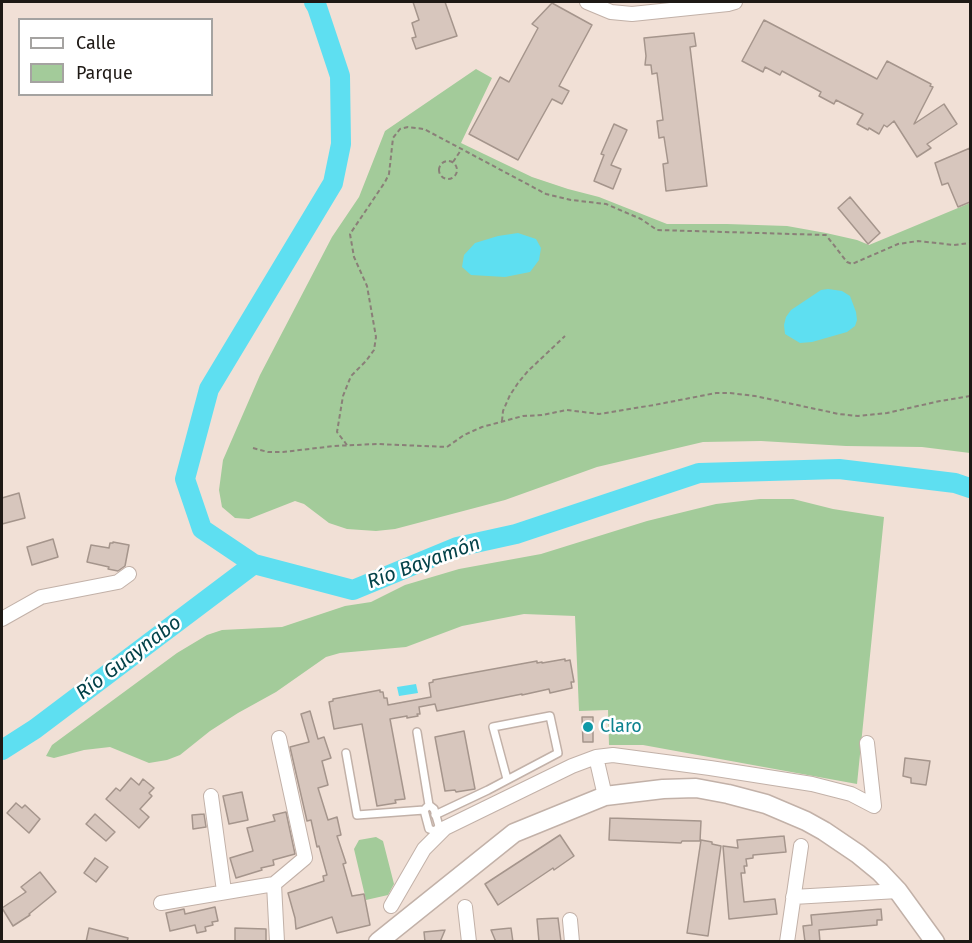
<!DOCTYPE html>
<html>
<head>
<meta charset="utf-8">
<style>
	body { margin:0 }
	#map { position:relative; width:972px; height:943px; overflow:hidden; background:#f1e0d6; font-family:"Fira Sans",sans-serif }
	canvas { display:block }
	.frame { position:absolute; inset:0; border:3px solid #1e1915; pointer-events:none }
	.legend { position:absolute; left:18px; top:18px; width:195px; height:78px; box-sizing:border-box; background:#fff; border:2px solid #a5a3a1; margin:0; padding:8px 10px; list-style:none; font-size:18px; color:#1e1915 }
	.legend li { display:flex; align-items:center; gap:12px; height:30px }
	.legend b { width:30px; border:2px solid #a5a3a1 }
</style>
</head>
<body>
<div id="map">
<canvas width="972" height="943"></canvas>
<div class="frame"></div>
<ul class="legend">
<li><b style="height:8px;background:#fff"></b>Calle</li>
<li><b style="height:16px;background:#a3cb9a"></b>Parque</li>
</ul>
</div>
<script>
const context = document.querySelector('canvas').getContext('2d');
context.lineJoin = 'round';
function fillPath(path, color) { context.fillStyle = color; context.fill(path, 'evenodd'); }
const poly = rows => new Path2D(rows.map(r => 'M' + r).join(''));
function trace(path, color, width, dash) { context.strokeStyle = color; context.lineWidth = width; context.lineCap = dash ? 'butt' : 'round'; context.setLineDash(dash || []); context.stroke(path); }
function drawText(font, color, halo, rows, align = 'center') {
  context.font = font + ' "Fira Sans",sans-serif'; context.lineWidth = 5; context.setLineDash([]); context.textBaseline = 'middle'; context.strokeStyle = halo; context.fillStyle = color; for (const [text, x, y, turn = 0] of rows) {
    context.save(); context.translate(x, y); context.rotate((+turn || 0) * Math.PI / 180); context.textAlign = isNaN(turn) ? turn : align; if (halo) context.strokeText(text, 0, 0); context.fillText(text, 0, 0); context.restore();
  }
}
fillPath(poly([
	[476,69,492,78,461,143,532,177,568,189,599,197,667,224,727,224,787,226,826,233,857,240,869,245,970,203,970,453,922,447,846,446,761,441,703,442,597,467,505,500,395,529,376,531,347,529,329,523,304,504,295,501,249,519,235,518,222,507,219,490,223,460,260,375,332,237,359,197,385,131],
	[760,499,793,499,833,509,884,517,857,784,643,745,609,745,608,710,579,711,575,616,524,614,462,626,406,647,340,653,326,657,276,692,238,713,210,731,180,755,167,760,149,763,110,747,84,750,54,758,46,756,52,745,177,653,207,635,222,630,282,627,345,606,371,602,405,585,459,569,541,554,647,521,716,504],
	[376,837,383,841,394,884,388,895,366,900,354,849,359,840]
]), '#a3cb9a');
fillPath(poly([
	[518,233,536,239,541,248,539,260,530,272,505,277,471,275,462,267,464,255,475,243,498,236],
	[828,289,842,291,850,296,856,312,857,320,855,326,847,332,812,342,800,343,785,334,784,325,786,317,791,310,821,290],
	[416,684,418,693,399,696,397,687]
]), '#5edff1');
trace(poly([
	[314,2,317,7,340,76,341,144,333,183,209,389,185,479,202,529,254,564,353,590,457,547,516,534,699,473,839,469,955,483,970,488],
	[2,750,35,729,254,564]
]), '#5edff1', 20);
const building = poly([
	[413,2,445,2,457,36,416,49,412,38,416,37,412,23,419,20,413,2],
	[552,3,592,25,559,86,569,91,562,104,552,99,518,160,469,134,500,77,509,82,538,28,532,24,552,3],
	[764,20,877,79,887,61,931,84,930,86,933,87,914,124,944,104,957,124,927,144,931,148,917,157,894,121,887,127,884,125,879,134,869,128,868,130,857,124,863,114,836,100,834,104,819,96,821,92,782,71,780,75,765,67,763,72,742,61,764,20],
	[694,33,696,46,690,47,707,186,666,191,663,164,668,163,664,137,659,138,657,121,663,120,657,73,652,74,651,65,645,65,646,56,644,38,694,33],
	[614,124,627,130,611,165,621,169,613,189,594,181,604,155,601,154,614,124],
	[970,148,970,202,958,207,948,183,942,185,935,163,970,148],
	[850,197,880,233,868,244,838,208,850,197],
	[19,493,25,518,2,524,2,498,19,493],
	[53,539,58,557,32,565,27,547,53,539],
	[113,542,129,545,125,566,118,571,108,569,109,567,87,562,91,545,109,548,110,543,113,543,113,542],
	[565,659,565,661,570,660,574,682,571,682,572,688,550,693,549,689,522,695,522,694,437,711,435,704,419,707,420,714,417,714,418,716,407,718,407,716,390,719,405,799,395,800,396,803,377,806,362,724,334,729,329,702,333,701,333,699,380,690,380,692,383,692,384,698,387,698,388,705,431,697,429,683,433,682,433,680,537,661,537,663,542,662,542,663,565,659],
	[310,711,318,739,324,737,331,758,322,761,328,785,318,788,328,820,337,817,341,835,337,836,346,863,343,864,352,896,364,894,370,925,337,933,332,917,296,929,295,918,288,893,324,881,323,876,327,875,319,846,317,847,311,820,307,821,290,747,309,742,301,714,310,711],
	[582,717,593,717,593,742,583,742,582,717],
	[464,731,475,789,456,792,455,790,445,791,435,737,464,731],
	[905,758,930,761,926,785,911,783,911,778,903,776,905,758],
	[131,778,139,785,143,779,154,788,149,793,152,796,140,809,149,817,139,828,106,799,116,788,120,791,131,778],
	[242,792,248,820,229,824,223,796,242,792],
	[16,803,22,808,25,805,40,819,29,833,7,813,16,803],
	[286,812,295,854,273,860,274,865,261,868,262,870,236,878,230,858,253,851,247,828,275,821,273,815,286,812],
	[95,814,115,832,106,841,86,824,95,814],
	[204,814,206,827,193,829,192,815,204,814],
	[610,818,701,821,700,841,682,841,681,843,609,840,610,818],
	[560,835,574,856,554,870,553,868,498,905,485,884,560,835],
	[784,836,786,852,753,855,753,858,746,859,747,866,744,866,745,873,741,873,744,902,775,899,777,914,729,919,723,846,738,848,737,840,784,836],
	[701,840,712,842,712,844,721,846,708,936,687,933,701,840],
	[95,858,108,867,96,882,84,873,95,858],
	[40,872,56,892,29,914,30,915,13,926,2,908,26,892,21,887,40,872],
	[215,907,218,921,212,922,213,925,205,927,206,931,197,933,195,925,170,931,166,913,184,909,185,914,215,907],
	[881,909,882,920,877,920,877,925,819,930,820,942,805,942,803,926,812,925,811,915,881,909],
	[558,918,561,942,539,942,537,919,558,918],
	[89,928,128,938,127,942,86,942,89,928],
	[235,928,266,929,266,942,235,942,235,928],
	[511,928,513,942,496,942,491,930,511,928],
	[445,930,440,942,425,942,424,932,445,930]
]);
fillPath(building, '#d7c6bd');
trace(building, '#a5958c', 1.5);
const service = poly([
	[417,732,429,805],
	[346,753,357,815,424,810],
	[435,815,488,790,558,753,550,716,493,727,507,779],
	[435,831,429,829,424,810,429,805,434,809,439,826,435,832]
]);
const minor = poly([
	[587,2,611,12,632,14,728,4,735,2],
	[2,619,41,597,118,582,129,574],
	[596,757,605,796],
	[211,796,224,891],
	[793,897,898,891],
	[161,903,274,884],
	[391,906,424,849,445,828,572,766,596,757,613,755,710,768,812,784,851,794,874,806,867,743],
	[465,907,469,942],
	[570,920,572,942],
	[277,942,274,884,305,858,279,738],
	[787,942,801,846]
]);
const secondary = poly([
	[378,942,514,833,605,796,663,789,696,788,728,794,766,804,806,821,824,831,858,854,880,872,898,891,935,942]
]);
trace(service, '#c2b1a8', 10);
trace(minor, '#c2b1a8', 16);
trace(secondary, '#c2b1a8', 21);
trace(poly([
	'439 170a9 9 0 1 1 18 0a9 9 0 1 1-18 0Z',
	[453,162,461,150],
	[502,421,503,411,510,395,518,383,528,371,565,336],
	[347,445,337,432,343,396,351,376,366,361,374,350,376,337,367,286,354,257,350,234,385,182,389,174,393,138,400,129,408,127,424,129,546,194,571,200,606,204,641,219,657,230,826,235,847,262,852,264,898,244,918,241,954,245,970,243],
	[253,448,268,452,283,452,334,446,377,444,447,447,464,435,482,427,523,416,542,415,567,410,599,414,654,405,716,393,730,393,755,396,839,414,858,416,887,413,940,401,970,396]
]), '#8a7f78', 2, [4.5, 3]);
trace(service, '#fff', 7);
trace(minor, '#fff', 14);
trace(secondary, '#fff', 18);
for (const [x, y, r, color] of [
	[588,727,6,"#0f9aa8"]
]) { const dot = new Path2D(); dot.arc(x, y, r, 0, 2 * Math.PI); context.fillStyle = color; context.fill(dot); trace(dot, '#fff', 2); }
drawText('18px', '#0d838f', '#fff', [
	["Claro",600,727]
], 'left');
drawText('italic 20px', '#034249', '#fff', [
	["Río Bayamón",424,563,-20],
	["Río Guaynabo",129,658,-37]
]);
</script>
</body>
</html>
